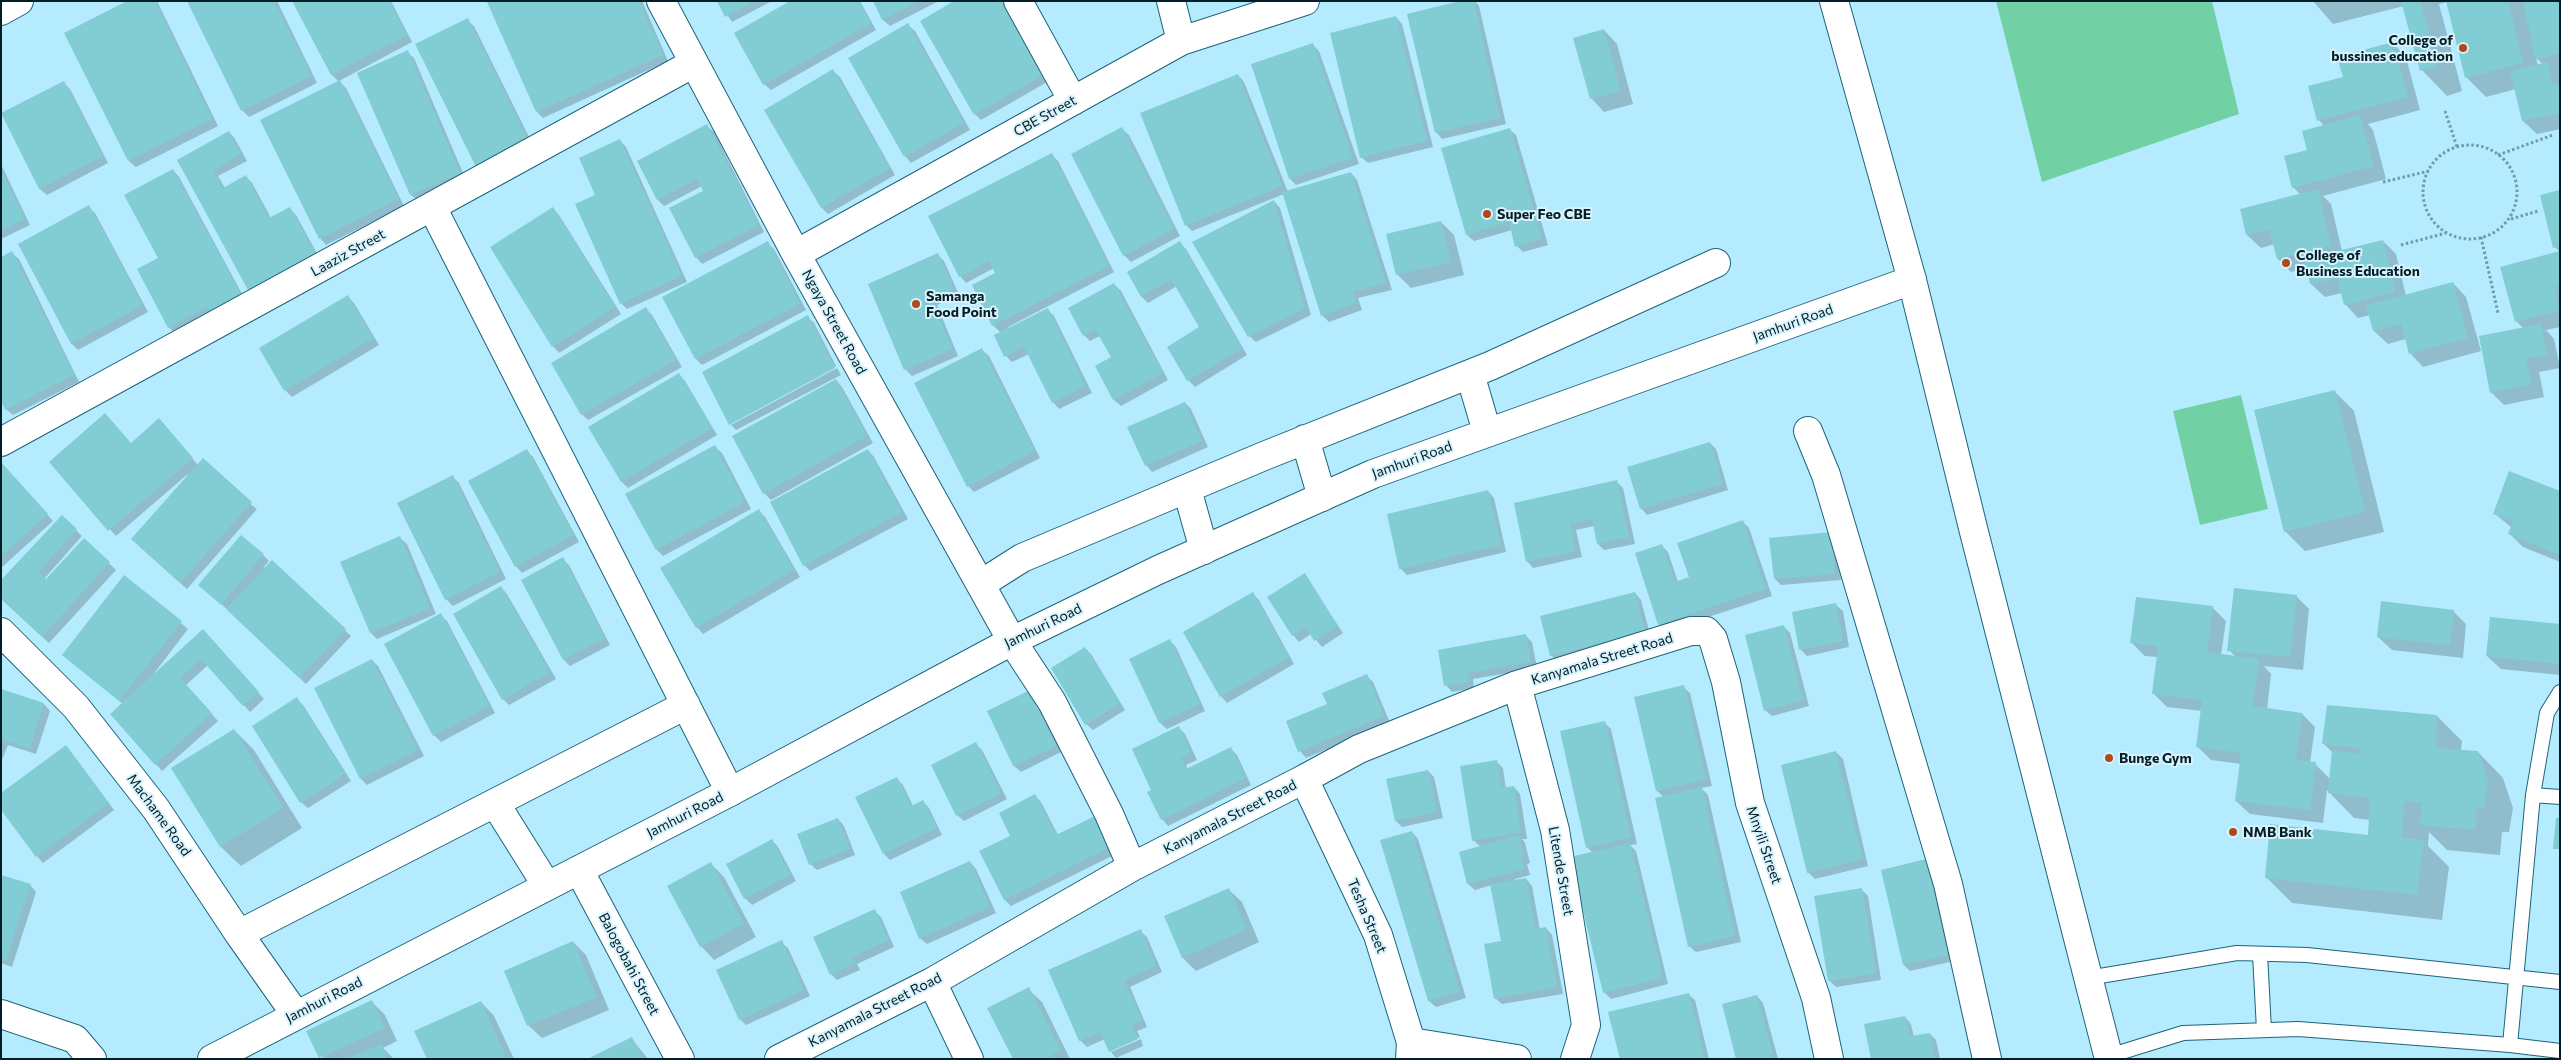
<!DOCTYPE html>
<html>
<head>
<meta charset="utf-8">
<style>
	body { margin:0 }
	#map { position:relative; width:2561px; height:1060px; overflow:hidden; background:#b5ebfe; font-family:Commissioner,sans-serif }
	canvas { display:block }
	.frame { position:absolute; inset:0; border:2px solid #021e26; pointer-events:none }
</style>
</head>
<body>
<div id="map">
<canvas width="2561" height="1060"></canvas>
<div class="frame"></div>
</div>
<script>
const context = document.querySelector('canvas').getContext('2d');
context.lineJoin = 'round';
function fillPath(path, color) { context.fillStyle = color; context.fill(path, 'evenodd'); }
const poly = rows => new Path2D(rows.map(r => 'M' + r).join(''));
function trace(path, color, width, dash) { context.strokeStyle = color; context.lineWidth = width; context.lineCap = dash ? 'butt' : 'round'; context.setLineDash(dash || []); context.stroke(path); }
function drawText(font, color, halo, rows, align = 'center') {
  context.font = font + ' Commissioner,sans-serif'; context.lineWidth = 4; context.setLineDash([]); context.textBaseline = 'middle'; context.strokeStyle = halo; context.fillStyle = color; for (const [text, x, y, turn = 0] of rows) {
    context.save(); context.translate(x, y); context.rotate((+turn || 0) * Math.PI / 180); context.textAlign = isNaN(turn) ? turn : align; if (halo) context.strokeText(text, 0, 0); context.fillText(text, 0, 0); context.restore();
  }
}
fillPath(poly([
	[1996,1,2212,1,2239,114,2042,182],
	[2241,395,2268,509,2200,525,2173,411]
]), '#71d1a4');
fillPath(poly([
	[130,1,157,1,218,126,136,167,129,161,66,33],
	[188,1,277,1,317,83,249,117,242,110],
	[294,1,391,1,412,42,339,81,346,88,404,206,326,245,320,238,339,82,332,75],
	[491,1,642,1,668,61,543,118,537,112,488,3],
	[718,1,772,1,732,22],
	[792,1,860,1,876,30,771,90,764,84],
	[874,1,939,1,890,26,883,20],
	[956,1,1003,1,1049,81,981,120,975,114],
	[1466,1,1475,1,1479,6,1506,124,1442,139,1436,132],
	[2313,1,2560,1,2560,129,2537,134,2523,121,2516,89,2486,97,2466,77,2448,2,2439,4,2462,91,2447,96,2422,70,2404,6,2333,24],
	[2536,58,2543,64,2538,66],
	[1396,17,1402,24,1433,147,1368,163,1361,157],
	[467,20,474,26,534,147,483,172],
	[908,25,915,31,970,130,911,163,905,156],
	[1604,30,1617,44,1633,104,1604,112,1591,98],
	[2393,43,2406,57,2420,110,2368,124,2373,130,2386,179,2323,196,2331,204,2342,251,2383,241,2396,254,2406,296,2453,283,2466,297,2481,351,2423,367,2410,353,2406,339,2388,344,2374,331,2370,315,2358,318,2345,304,2342,293,2325,297,2311,284,2307,268,2291,272,2278,259,2274,244,2261,248,2247,235,2241,210,2301,195,2293,187,2308,151,2324,126,2319,120,2345,78],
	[1313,45,1319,51,1359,164,1296,185,1290,179],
	[407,52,414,58,466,180,418,201,411,195,359,73],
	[833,71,840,77,895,175,828,214,822,208],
	[1238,75,1244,82,1288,192,1351,173,1357,180,1392,290,1358,298,1362,310,1329,322,1322,315,1284,194,1192,231,1186,225],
	[63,82,70,89,108,163,47,195,40,189,2,114],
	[707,126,714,132,764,232,702,264,696,257,704,191,702,186,664,206,658,200,638,161],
	[1122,129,1129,135,1180,236,1131,262,1124,255],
	[1509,129,1516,135,1548,245,1523,252,1517,246,1512,230,1474,241,1467,235,1442,149],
	[229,132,235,139,247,161,218,176,225,188,246,177,252,183,271,218,289,208,296,215,320,259,255,295,249,289,179,160],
	[619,140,626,147,687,282,627,309,621,303,597,195],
	[1051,154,1058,161,1114,272,1008,327,1009,329,1048,310,1054,316,1092,393,1059,409,1053,402,1029,354,1012,362,1006,356,1001,333,993,325,997,274,994,268,966,283,960,276],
	[1,164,30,225,1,239],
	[173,170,179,177,248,305,175,334,169,327,159,259],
	[2560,191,2560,327,2546,330,2554,339,2560,368,2539,372,2544,397,2504,405,2491,392,2524,329,2517,322,2560,252,2555,247],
	[1274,201,1280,208,1311,315,1256,342,1249,336],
	[88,207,95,213,148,312,78,350,72,344,19,244],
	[553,209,559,215,621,314,559,353,553,346],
	[1441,222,1454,235,1464,275,1411,288,1397,274],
	[1179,242,1186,249,1247,355,1195,387,1188,380,1169,347,1201,328,1177,286,1148,303,1142,297,1128,272],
	[767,243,774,249,806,310,702,365,696,359,664,297],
	[12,253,19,259,79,382,13,415,6,409],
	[937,254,944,261,959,295,937,305,958,356,912,376,906,370,869,284],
	[1114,284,1121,291,1168,380,1121,406,1114,400,1096,366,1112,358,1100,336,1090,341,1084,335],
	[348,297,354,303,379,345,292,397,285,390,261,348],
	[646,309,652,315,682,367,588,420,582,414],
	[807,317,814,323,836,366,730,424,703,372],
	[982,350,989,356,1040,458,974,492,968,486],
	[837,368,841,375,736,430,731,425],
	[679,374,685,381,717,435,628,488,622,482,590,428],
	[836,380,842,387,873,443,771,500,764,493,733,437],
	[2334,391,2354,411,2384,532,2305,551,2285,531],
	[1185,403,1191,409,1208,447,1152,472,1146,465],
	[165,426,198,465,257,509,187,589,139,546,189,473,116,536,51,462,131,444],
	[1710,443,1716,449,1728,490,1647,515,1641,508],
	[715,447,722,453,751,509,663,556,657,550],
	[868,450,874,457,908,519,810,571,804,565],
	[527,451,533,457,579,542,522,573,516,566],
	[1,463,53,521,1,568],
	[453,477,459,483,506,579,453,606,446,599],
	[1616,481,1623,488,1635,544,1604,550,1598,544,1594,526,1576,530,1582,557,1533,568,1527,561],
	[1488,491,1494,498,1506,552,1407,575,1401,569,1388,515],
	[2560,492,2560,562,2523,547,2510,534,2512,528,2494,513],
	[759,511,765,517,800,577,703,634,697,627],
	[62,517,82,536,44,579,46,581,84,539,116,570,49,643,1,598],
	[1743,522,1749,528,1772,596,1666,631,1660,625,1636,554,1662,546,1668,552,1678,582,1690,578],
	[400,538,407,544,436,614,377,639,371,633],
	[1837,540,1841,580,1781,585,1775,579],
	[263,555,269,561,264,567,266,569,272,562,351,636,306,684,228,610,206,591],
	[562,559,569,565,610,645,570,666,564,660,522,580],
	[1304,575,1343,633,1322,647,1311,634,1299,642,1293,635],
	[125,577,188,629,149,680,209,637,264,699,250,712,208,665,186,685,218,721,162,771,111,714,123,704,70,661],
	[501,587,507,594,556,679,509,705,503,699],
	[1635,593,1641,600,1651,638,1558,662,1551,655],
	[1253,594,1259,600,1294,664,1227,703,1221,696],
	[2296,596,2309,609,2303,670,2264,666,2271,674,2267,710,2302,714,2315,727,2310,763,2315,764,2330,779,2333,753,2323,743,2437,716,2462,741,2461,751,2478,752,2503,778,2513,808,2509,832,2502,832,2500,855,2447,850,2429,832,2428,846,2449,867,2442,920,2292,903,2266,877,2369,837,2370,820,2354,818,2327,790,2323,823,2250,814,2236,801,2241,764,2211,760,2198,747,2202,711,2167,707,2153,693,2158,657,2145,656,2131,642,2213,608,2226,621,2221,655,2236,657,2229,650],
	[1836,605,1843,611,1849,647,1807,656,1800,649],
	[2453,611,2466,624,2463,658,2392,650,2378,637],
	[440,615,447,621,495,713,441,742,434,735,386,645],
	[2560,625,2560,675,2501,669,2487,656],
	[1784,627,1790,633,1809,706,1772,716,1765,710],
	[1525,635,1532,642,1537,668,1473,679,1474,688,1452,692,1446,685],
	[1170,641,1176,647,1205,711,1167,729,1160,723,1131,659],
	[1085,648,1091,654,1125,710,1093,730,1086,724],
	[372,660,378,666,424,756,367,785,361,779],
	[1367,676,1373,682,1390,723,1306,758,1300,751,1329,705],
	[1683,687,1690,693,1712,786,1701,788,1708,795,1741,942,1696,952,1689,946,1664,797,1657,791,1635,698],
	[1,691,44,704,50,711,36,754,8,745,1,762],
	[1036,698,1061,752,1021,772,1014,766,989,711],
	[296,699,303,705,351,781,308,808,301,802,253,726],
	[1604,722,1611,729,1637,844,1630,845,1636,851,1668,984,1611,999,1605,993,1593,853,1587,847],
	[1179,728,1185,734,1197,760,1186,765,1188,770,1231,749,1237,755,1251,785,1168,826,1162,819,1153,790],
	[234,730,254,750,302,828,241,866,221,847,173,769],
	[975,744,982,750,1007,799,964,821,957,815],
	[66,746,114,810,43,863,37,856],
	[1836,752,1843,759,1868,866,1815,879,1808,872],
	[1496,761,1503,768,1506,789,1514,787,1520,794,1527,839,1522,839,1525,843,1530,863,1527,864,1530,875,1515,879,1515,881,1526,879,1532,886,1540,930,1546,928,1552,935,1563,994,1502,1004,1495,998,1502,942,1492,885,1475,890,1468,884,1481,847,1473,840],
	[1428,771,1434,777,1443,818,1402,827,1396,821],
	[896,778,903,785,913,806,923,801,929,808,942,835,890,860,884,854],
	[1035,796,1041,802,1058,835,1099,815,1120,852,1011,906,1005,900,1012,836],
	[838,819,844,826,855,855,817,870,810,864],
	[1412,832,1418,839,1466,998,1436,1007,1429,1001,1382,841],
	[772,840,778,847,796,881,752,905,745,898,728,864],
	[1926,860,1932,867,1954,961,1910,971,1904,965],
	[970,862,976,869,996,913,927,944,920,938],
	[711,864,724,877,756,937,714,960,701,946,669,886],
	[1,876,30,885,36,892,12,967,1,963],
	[1228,889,1242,902,1259,942,1196,971,1183,958,1165,917],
	[1861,889,1868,896,1881,980,1836,987,1829,980],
	[874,911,881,917,894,947,857,964,860,970,837,980,831,974],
	[1140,931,1147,937,1162,972,1130,987,1147,1027,1137,1031,1140,1037,1111,1050,1111,1052,1105,1039,1087,1047,1080,1040,1050,970],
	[573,942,586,955,609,1010,542,1038,528,1025],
	[781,942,788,948,810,996,746,1025,740,1019],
	[1028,989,1042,1002,1070,1059,1014,1059],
	[1688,994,1695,1000,1709,1059,1621,1059],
	[1757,996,1763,1003,1778,1059,1737,1059],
	[372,1002,385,1015,397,1041,383,1048,394,1059,321,1059],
	[481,1002,494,1016,514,1059,428,1059],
	[1905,1017,1911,1024,1914,1037,1930,1034,1936,1040,1940,1059,1872,1059],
	[632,1039,648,1059,590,1059],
	[1141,1039,1143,1046,1116,1058,1111,1052]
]), '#0003');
fillPath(poly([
	[127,1,155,1,212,119,128,161,64,33],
	[187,1,274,1,312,76,241,111],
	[292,1,389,1,407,35,331,75],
	[639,1,663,55,536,112,487,2],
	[717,1,754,1,725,17],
	[790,1,859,1,871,23,763,85,734,33],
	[873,1,920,1,882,20],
	[954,1,1001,1,1043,75,974,115,920,21],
	[1460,1,1474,1,1500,118,1435,133,1407,14],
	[2401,1,2420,1,2438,66,2420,71],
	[2446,1,2508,1,2523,63,2465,78],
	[2523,1,2560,1,2560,54,2535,59],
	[1396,16,1427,141,1360,158,1330,33],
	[468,18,528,140,476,167,415,44],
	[908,23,964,123,904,157,848,58],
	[1604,29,1621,91,1590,99,1573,38],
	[2393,42,2408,97,2317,121,2308,86,2343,77,2337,57],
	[1313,43,1353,158,1289,179,1251,64],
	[408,50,460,173,410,195,357,73],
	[2548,62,2553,85,2560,83,2560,113,2522,121,2510,71],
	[833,69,890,168,821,208,764,110],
	[1238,74,1282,186,1185,226,1140,113],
	[340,80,399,199,319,239,260,120],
	[64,81,103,156,39,189,1,113],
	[2360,115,2374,166,2292,188,2284,156,2307,150,2302,131],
	[707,124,759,225,695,258,669,208,703,191,697,179,657,200,637,161],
	[1122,127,1174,229,1123,256,1071,154],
	[1510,128,1542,238,1515,247,1509,222,1466,235,1441,148],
	[229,131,241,154,213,170,223,188,246,175,269,218,290,207,315,253,248,290,177,160],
	[620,139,682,276,620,304,575,204,595,195,579,158],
	[1052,153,1109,266,992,326,972,285,995,273,989,261,959,277,928,216],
	[1,169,25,219,1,230],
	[173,169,243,298,212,315,207,307,168,328,137,269,158,258,124,195],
	[1351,172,1386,283,1353,292,1356,303,1321,316,1282,192],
	[2318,189,2331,246,2277,259,2269,229,2246,235,2240,209],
	[2560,190,2560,246,2553,248,2540,195],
	[1274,200,1305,308,1248,337,1192,242],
	[89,205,143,305,71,344,18,244],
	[553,207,615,307,552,347,490,247],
	[1441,221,1451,262,1396,275,1386,234],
	[2383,240,2395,292,2344,305,2337,278,2310,284,2304,259],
	[768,241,800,304,695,359,662,297],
	[1180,241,1242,349,1187,381,1167,347,1199,327,1171,279,1141,297,1127,272],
	[12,251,74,375,5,410,1,401,1,257],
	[2560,251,2560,286,2555,287,2560,310,2515,322,2500,267],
	[938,253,954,289,931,298,953,349,904,370,868,284],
	[2453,282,2468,338,2409,354,2401,324,2373,331,2366,305],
	[1114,283,1163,373,1113,400,1095,366,1111,357,1095,329,1083,336,1068,308],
	[348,295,373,338,284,391,259,348],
	[646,307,676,360,581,415,551,363],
	[1048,308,1086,386,1052,403,1024,347,1004,357,994,335],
	[808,315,835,368,729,425,702,372],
	[2541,324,2547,355,2526,358,2531,384,2490,393,2479,336],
	[982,348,1035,451,967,487,914,383],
	[679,373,712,428,621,482,588,427],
	[836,379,867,436,763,494,732,436],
	[2335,390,2365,512,2284,532,2254,410],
	[1185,402,1202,441,1145,466,1127,427],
	[105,413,131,443,159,418,193,458,108,531,49,462],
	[1710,442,1723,484,1640,509,1627,467],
	[715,445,745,502,656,550,625,494],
	[527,449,574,535,515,567,468,481],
	[868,449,902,512,803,566,770,502],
	[203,458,252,502,180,583,131,539],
	[1,462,48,514,1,556],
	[2509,471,2560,491,2560,555,2508,534,2513,521,2493,514],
	[453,475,500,572,445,600,397,503],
	[1617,480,1629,537,1597,544,1592,519,1570,524,1576,551,1526,562,1514,503],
	[1488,490,1501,545,1399,569,1387,514],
	[759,509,794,570,696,628,660,568],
	[62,515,77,529,38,572,46,579,84,538,110,562,42,637,1,599,1,580],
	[1743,520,1766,589,1658,625,1635,553,1662,544,1675,582,1689,577,1677,543],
	[1831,532,1835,574,1774,579,1769,538],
	[241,535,264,554,221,605,198,585],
	[400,536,430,608,370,633,340,562],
	[563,557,605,638,563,660,521,580],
	[272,560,346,629,299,678,226,609],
	[1305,573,1338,626,1314,641,1306,627,1292,636,1267,597],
	[124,575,182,621,119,701,62,655],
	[501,586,550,672,502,700,453,614],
	[2234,588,2297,595,2290,657,2227,651],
	[1253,592,1289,657,1220,697,1183,632],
	[1635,592,1645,632,1550,656,1540,616],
	[2136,597,2213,606,2207,652,2259,659,2253,706,2302,713,2296,760,2316,762,2310,810,2235,801,2241,753,2196,747,2202,700,2152,694,2158,646,2130,643],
	[2381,601,2454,610,2450,645,2377,637],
	[1836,603,1843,641,1799,650,1792,612],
	[441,613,490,706,433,736,384,644],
	[2490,617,2560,624,2560,664,2486,656],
	[1784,625,1803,700,1764,711,1745,635],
	[203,629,259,692,243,706,201,659,180,678,212,713,155,765,110,714],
	[1526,634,1531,662,1467,673,1469,682,1444,686,1438,650],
	[1170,639,1200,704,1159,723,1129,659],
	[1085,647,1120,703,1085,725,1051,668],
	[372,659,418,750,360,779,314,688],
	[1367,674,1384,716,1298,752,1286,721,1327,704,1322,693],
	[1684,685,1706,779,1656,791,1634,697],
	[1,689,44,703,30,749,1,739],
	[1030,690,1056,746,1013,766,987,711],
	[297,697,345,774,300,803,252,726],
	[2327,705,2437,715,2436,748,2478,751,2488,781,2484,808,2477,807,2475,830,2420,825,2422,803,2404,801,2402,838,2424,840,2417,895,2265,878,2270,824,2368,835,2370,798,2328,793,2332,750,2360,754,2360,748,2322,744],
	[1605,721,1631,837,1586,848,1560,731],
	[1179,726,1191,753,1181,758,1186,769,1231,747,1246,778,1161,820,1147,792,1151,790,1132,749],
	[234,729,283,808,220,847,171,768],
	[976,742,1001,793,956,816,931,765],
	[66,745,109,803,36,857,1,810,1,793],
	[1836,751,1863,859,1807,873,1781,765],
	[1497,760,1501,788,1514,786,1521,832,1472,841,1460,766],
	[1428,770,1437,812,1395,821,1386,779],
	[897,777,911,806,923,800,937,828,883,854,855,797],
	[1702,787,1735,936,1688,947,1655,798],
	[1035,794,1056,835,1099,814,1114,845,1004,900,979,851,1010,836,999,813],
	[838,818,850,849,809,865,797,834],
	[2556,818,2560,818,2560,849,2553,849],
	[1412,831,1460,992,1428,1001,1380,840],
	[1519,835,1524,856,1521,857,1524,869,1467,884,1459,852],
	[772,839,790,875,744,899,726,864],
	[1630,843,1663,978,1603,993,1570,857],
	[1926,859,1948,955,1903,965,1881,870],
	[970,861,990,907,919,939,900,892],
	[711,862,744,924,700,947,667,886],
	[1,875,31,884,6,961,1,960],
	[1526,878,1535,929,1546,927,1557,987,1494,999,1484,944,1501,941,1490,884],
	[1229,888,1247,929,1182,958,1164,916],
	[1862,888,1876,973,1828,981,1814,896],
	[875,909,889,940,852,957,855,963,830,975,813,937],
	[1141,929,1156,966,1124,980,1142,1020,1132,1025,1138,1039,1109,1052,1100,1032,1079,1041,1048,970],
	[782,940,804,990,739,1020,716,970],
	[573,941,597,997,527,1026,504,971],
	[1029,987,1061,1051,1045,1059,1013,1059,987,1008],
	[1689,993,1705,1059,1620,1059,1608,1012],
	[1757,995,1774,1059,1736,1059,1722,1004],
	[372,1000,385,1028,319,1058,306,1031],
	[481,1001,506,1057,501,1059,427,1059,414,1031],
	[1905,1016,1910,1036,1930,1033,1935,1059,1871,1059,1864,1024],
	[632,1037,643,1059,587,1059],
	[381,1044,387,1059,346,1059]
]), '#81cdd3');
const service = poly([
	[2533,795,2560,797],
	[2260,954,2264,1030],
	[2088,978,2237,953,2307,955,2560,982],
	[2510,1045,2533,795,2547,713,2560,692],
	[2109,1056,2183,1033,2298,1029,2510,1045,2560,1051]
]);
const minor = poly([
	[661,1,796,254,1012,641,1052,702,1109,814,1132,867],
	[1018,1,1073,101],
	[1171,1,1181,41],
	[1,11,19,1],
	[432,207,730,792],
	[796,254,1181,41,1305,1],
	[1470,374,1487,432],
	[1808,431,1826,475,1948,884,1987,1059],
	[1305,439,1322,497],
	[1,442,694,63],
	[1187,489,1204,550],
	[981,584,1022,558,1264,456,1490,366,1716,263],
	[1,632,76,707,156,809,239,934,296,1015],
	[1517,685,1555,830,1586,1025,1575,1059],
	[1304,779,1378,935,1411,1042,1410,1059],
	[495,803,547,886],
	[579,870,680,1059],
	[239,934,686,705],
	[932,982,969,1059],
	[1,1014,75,1039,92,1059],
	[1411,1042,1517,1059],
	[779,1059,932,982,1132,867,1304,779,1359,749,1517,685,1691,631,1706,631,1713,639,1726,682,1750,803,1816,998,1829,1059]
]);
const secondary = poly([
	[212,1059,730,792,1012,641,1158,570,1373,474,1912,280]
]);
const trunk = poly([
	[1834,1,1912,280,1974,532,2109,1059]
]);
trace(service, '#1c6479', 16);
trace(minor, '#1c6479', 30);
trace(secondary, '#1c6479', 30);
trace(trunk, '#1c6479', 30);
trace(poly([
	[2445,111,2457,147],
	'2423 192a47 47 0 1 1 94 0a47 47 0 1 1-94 0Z',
	[2498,155,2553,135],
	[2383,182,2429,171],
	[2511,219,2538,211],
	[2481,237,2498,313],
	[2401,245,2446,233]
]), '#6f9ba9', 3, [2.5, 2.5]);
trace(service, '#fff', 14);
trace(minor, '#fff', 28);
trace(secondary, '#fff', 28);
trace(trunk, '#fff', 28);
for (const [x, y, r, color] of [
	[2463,48,5,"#ae491b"],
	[1487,214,5,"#ae491b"],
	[2286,263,5,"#ae491b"],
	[916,304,5,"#ae491b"],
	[2109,758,5,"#ae491b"],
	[2233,832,5,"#ae491b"]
]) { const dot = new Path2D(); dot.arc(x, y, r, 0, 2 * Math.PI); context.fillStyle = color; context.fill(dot); trace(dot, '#d9f3fd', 2); }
drawText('bold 14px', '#021e26', '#d9f3fd', [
	["College of",2453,40,"right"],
	["bussines education",2453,56,"right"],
	["Super Feo CBE",1497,214],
	["College of",2296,255],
	["Business Education",2296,271],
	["Samanga",926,296],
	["Food Point",926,312],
	["Bunge Gym",2119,758],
	["NMB Bank",2243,832]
], 'left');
drawText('14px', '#021e26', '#d9f3fd', [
	["CBE Street",1045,116,-29],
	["Laaziz Street",348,253,-29],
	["Ngaya Street Road",834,322,61],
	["Jamhuri Road",1793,323,-20],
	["Jamhuri Road",1412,460,-20],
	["Jamhuri Road",1043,626,-26],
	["Kanyamala Street Road",1602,659,-17],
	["Machame Road",159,815,54],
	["Jamhuri Road",685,815,-27],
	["Kanyamala Street Road",1230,817,-27],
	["Mnyili Street",1764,845,71],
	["Litende Street",1561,871,80],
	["Tesha Street",1367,916,67],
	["Balogobahi Street",629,964,62],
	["Jamhuri Road",324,1000,-27],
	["Kanyamala Street Road",875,1010,-27]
]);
</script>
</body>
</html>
